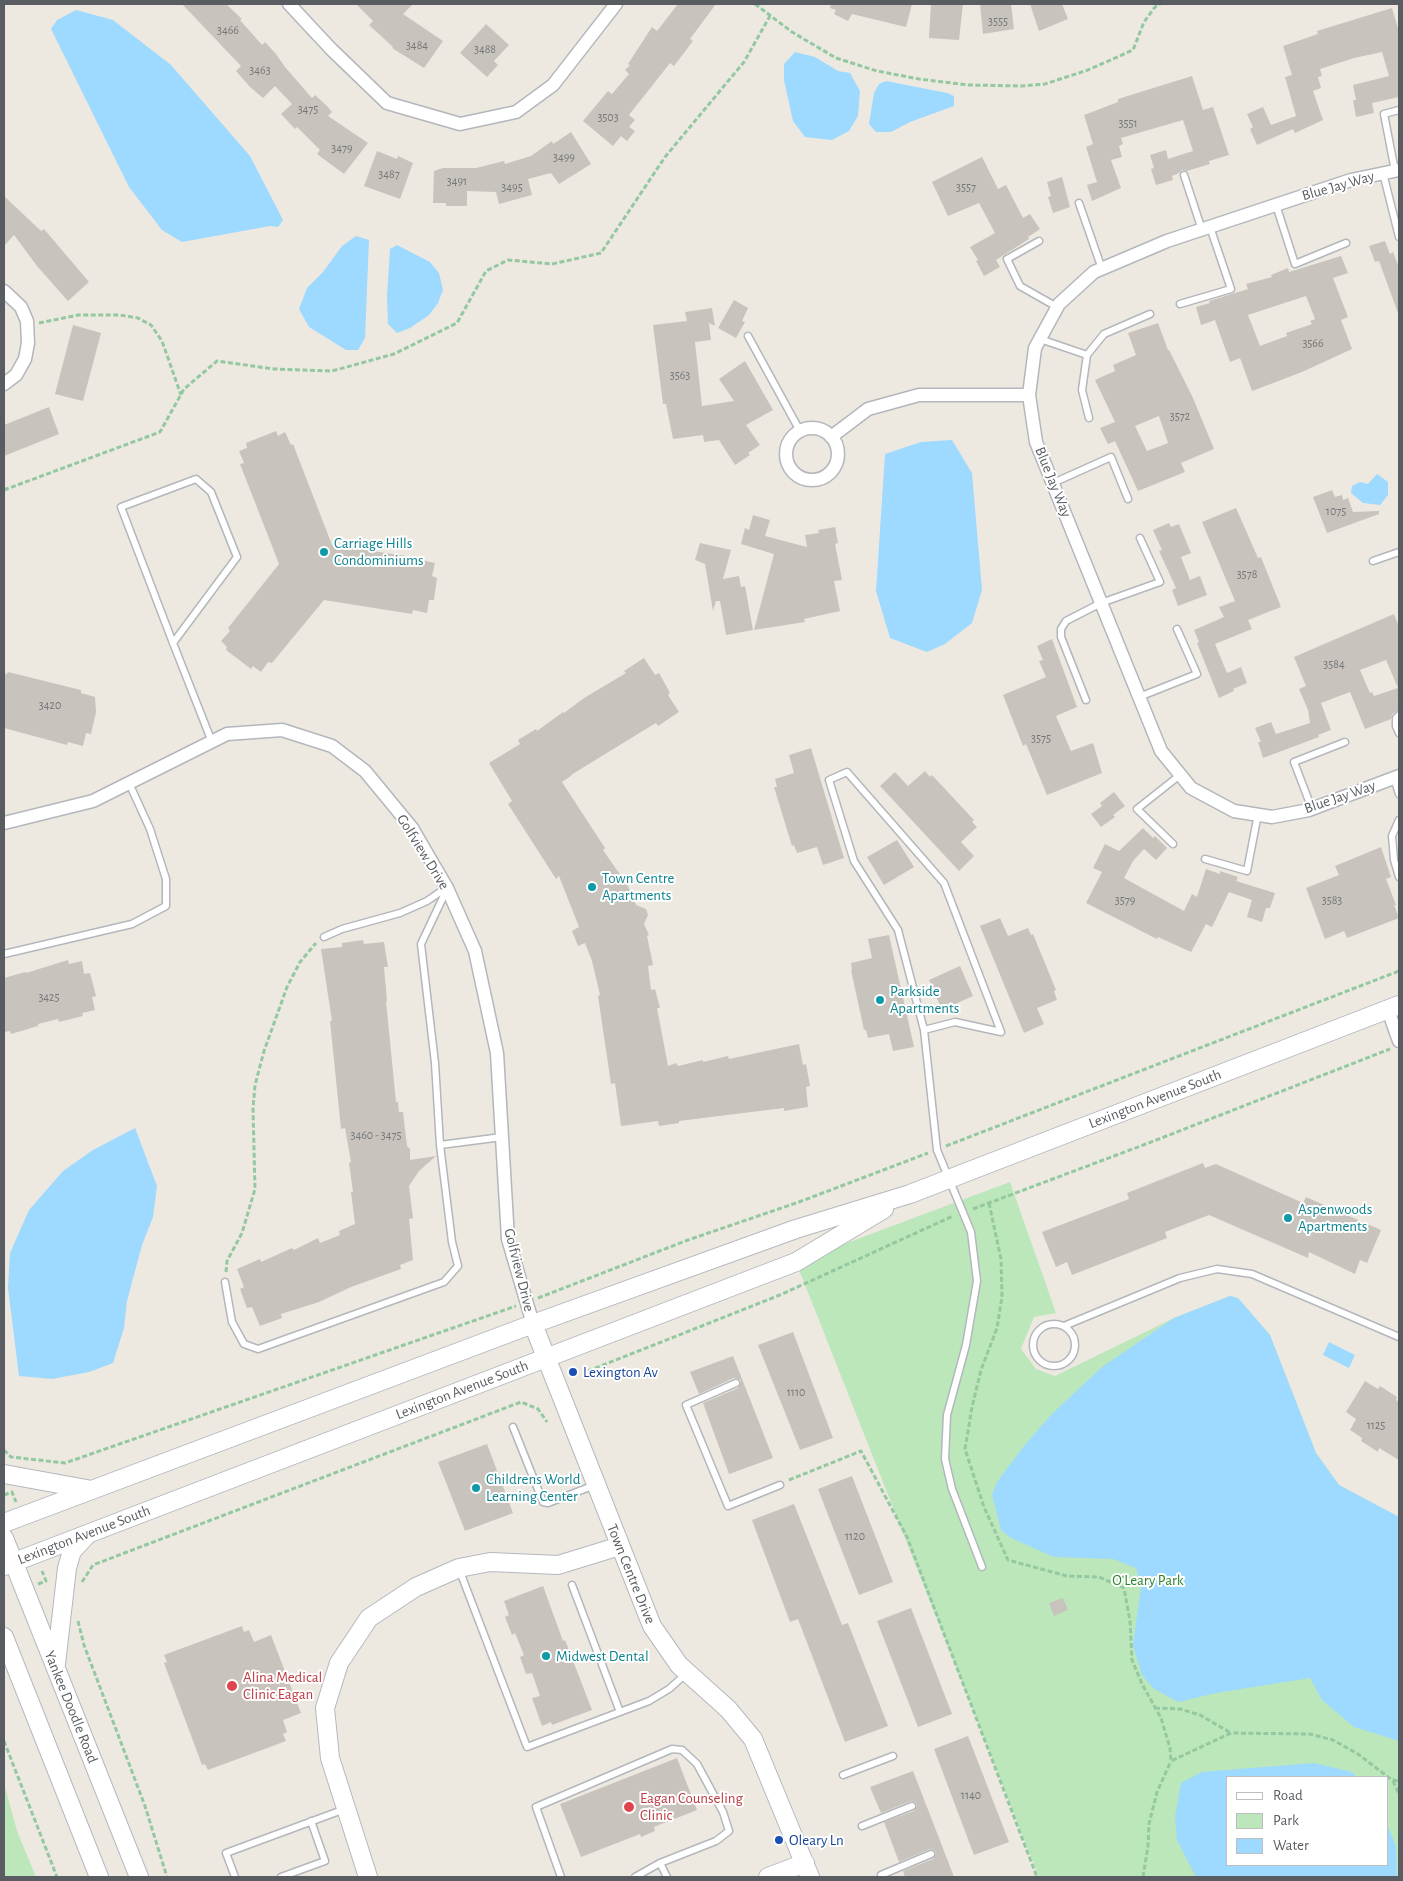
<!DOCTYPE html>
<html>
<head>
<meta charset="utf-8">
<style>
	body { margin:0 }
	#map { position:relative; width:1403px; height:1881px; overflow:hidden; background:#ede9e0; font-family:"Alegreya Sans",sans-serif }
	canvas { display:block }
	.frame { position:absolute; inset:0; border:5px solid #595d62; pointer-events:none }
	.legend { position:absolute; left:1226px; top:1776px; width:162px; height:90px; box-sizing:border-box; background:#fff; border:1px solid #bdbec0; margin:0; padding:6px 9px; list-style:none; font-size:15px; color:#595d62 }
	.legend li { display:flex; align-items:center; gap:10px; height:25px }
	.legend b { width:25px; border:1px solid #bdbec0 }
</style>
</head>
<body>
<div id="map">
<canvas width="1403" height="1881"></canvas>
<div class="frame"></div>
<ul class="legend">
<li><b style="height:6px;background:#fff"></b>Road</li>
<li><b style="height:14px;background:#bce7ba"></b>Park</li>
<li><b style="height:14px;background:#9ed9ff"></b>Water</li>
</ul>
</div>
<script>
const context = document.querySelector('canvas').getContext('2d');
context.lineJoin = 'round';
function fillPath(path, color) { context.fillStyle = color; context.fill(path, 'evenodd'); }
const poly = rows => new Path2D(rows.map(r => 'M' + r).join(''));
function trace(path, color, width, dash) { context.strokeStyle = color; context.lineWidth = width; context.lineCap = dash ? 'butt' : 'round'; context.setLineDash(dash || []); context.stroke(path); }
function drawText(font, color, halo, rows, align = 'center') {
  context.font = font + ' "Alegreya Sans",sans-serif'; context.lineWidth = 4; context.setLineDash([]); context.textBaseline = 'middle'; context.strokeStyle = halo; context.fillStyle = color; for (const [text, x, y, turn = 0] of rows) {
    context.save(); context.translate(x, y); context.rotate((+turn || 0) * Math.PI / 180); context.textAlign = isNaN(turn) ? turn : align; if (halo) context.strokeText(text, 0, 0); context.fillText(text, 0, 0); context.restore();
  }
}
fillPath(poly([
	[1010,1182,1056,1313,1034,1317,1021,1349,1036,1369,1055,1376,1174,1318,1230,1296,1238,1298,1270,1335,1316,1453,1339,1485,1399,1517,1399,1877,1039,1877,796,1262],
	[1227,1777,1387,1777,1387,1865,1227,1865],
	[4,1783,17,1831,36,1877,4,1877]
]), '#bce7ba');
fillPath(poly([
	[76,10,113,20,171,65,250,156,283,220,278,227,270,226,182,242,162,230,129,187,53,33,51,29,57,20],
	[795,52,815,57,838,71,850,73,860,91,858,116,849,131,832,140,805,137,793,121,784,80,784,64],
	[886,81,947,93,954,96,954,106,910,122,891,132,876,132,869,124,874,93,879,84],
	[356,236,369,240,365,338,358,350,346,350,309,327,299,309,307,288,323,272,342,246],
	[397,245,430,262,439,273,443,290,438,303,429,315,410,328,397,333,388,324,387,296,390,249],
	[952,440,972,473,982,590,972,623,945,644,927,652,890,638,876,591,885,454,921,442],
	[1377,474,1388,482,1388,495,1380,505,1363,503,1351,493,1352,486,1360,482,1368,484],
	[135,1128,157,1186,153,1217,142,1245,127,1301,124,1328,113,1363,89,1372,52,1379,19,1376,8,1288,10,1253,29,1210,63,1171,93,1150],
	[1230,1296,1238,1298,1270,1335,1316,1453,1339,1485,1399,1517,1399,1741,1354,1727,1322,1700,1310,1678,1216,1693,1178,1702,1153,1688,1142,1675,1133,1645,1141,1587,1136,1568,1113,1559,1054,1557,1011,1538,1001,1530,992,1495,997,1482,1024,1446,1052,1414,1102,1367,1174,1318],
	[1329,1342,1355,1355,1349,1368,1323,1355],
	[1314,1763,1352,1772,1356,1777,1227,1777,1227,1865,1387,1865,1387,1824,1396,1846,1397,1877,1196,1877,1177,1840,1175,1817,1181,1783,1202,1772]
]), '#9ed9ff');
fillPath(poly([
	[182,4,226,4,242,19,240,20,262,45,265,42,276,54,285,67,312,98,315,95,327,106,332,112,328,116,368,143,344,174,317,154,320,150,297,127,295,129,281,114,292,104,275,86,263,98,250,87,236,71,241,66],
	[356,4,413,4,403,14,443,41,424,68,392,48,393,47,369,25,373,21],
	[678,4,716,4,690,39,693,41,674,66,670,63,629,115,635,120,629,127,635,131,627,141,621,136,613,146,583,121,608,91,612,94,629,74,625,70,630,65,628,64,652,27,657,31],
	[831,4,912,4,906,27,852,14,848,21,834,14,836,10,830,8],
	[931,4,963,4,959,40,929,38],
	[980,4,1011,4,1014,29,983,34],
	[1030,4,1062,4,1068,19,1039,31],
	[1392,8,1399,32,1399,97,1372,103,1374,113,1356,117,1353,100,1356,100,1353,85,1389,76,1382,52,1354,58,1320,69,1322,76,1318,77,1321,88,1313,91,1323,120,1295,133,1293,129,1257,145,1250,129,1253,127,1247,114,1263,107,1271,125,1296,116,1285,77,1292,75,1283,46,1318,34,1317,31],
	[486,24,509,45,494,61,498,65,487,77,460,53],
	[1192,76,1203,110,1213,107,1229,155,1209,161,1210,164,1187,171,1182,170,1179,173,1172,176,1173,180,1156,185,1151,169,1154,168,1150,155,1166,150,1168,159,1193,151,1183,120,1121,138,1123,144,1119,146,1122,157,1111,160,1121,188,1092,201,1087,185,1097,182,1086,147,1093,144,1084,115,1118,102,1118,99],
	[571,132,591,164,559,184,551,173,528,179,532,195,499,204,496,192,467,191,467,206,446,206,446,203,433,203,434,171,443,168,476,168,504,161,505,164,531,156,552,141,553,144],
	[377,151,397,159,398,156,413,163,400,199,364,186],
	[982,157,998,189,1006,185,1023,218,1030,214,1040,229,1028,237,1029,239,996,260,1000,267,984,276,976,261,978,260,970,247,995,233,979,203,948,216,932,182],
	[1062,177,1070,207,1053,213,1048,197,1051,196,1047,182],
	[4,196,41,231,44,229,89,282,68,301,37,266,14,235,4,246],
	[1385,241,1390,254,1393,252,1399,268,1399,313,1398,313,1379,261,1375,262,1369,246],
	[1341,256,1348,273,1333,278,1348,317,1341,320,1352,349,1302,372,1252,391,1240,358,1230,362,1215,320,1201,325,1196,307,1210,303,1209,301,1248,289,1246,284,1272,277,1271,275,1288,268,1289,272],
	[1306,296,1315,319,1310,321,1312,324,1286,333,1287,336,1260,346,1248,315],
	[734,300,748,308,742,321,745,322,736,338,718,328],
	[712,308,715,326,709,323,711,340,695,342,702,406,734,401,719,379,745,361,773,410,746,425,760,445,748,453,750,455,735,465,719,440,704,442,703,435,673,439,666,404,663,404,653,325,687,321,685,312],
	[1158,323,1168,350,1169,350,1193,398,1214,449,1181,463,1185,472,1138,491,1115,441,1108,444,1100,428,1115,422,1095,380,1115,371,1113,365,1136,355,1128,333],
	[1159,416,1168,443,1147,451,1135,426],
	[73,325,101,333,83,401,55,394],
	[49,407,59,434,4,456,4,425],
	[276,431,278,436,285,432,291,445,293,444,332,545,420,558,421,560,435,563,432,576,437,578,434,600,429,600,427,613,413,610,412,614,324,600,272,663,268,662,261,672,253,666,251,669,226,650,227,647,221,641,230,631,228,628,279,564,240,464,244,463,239,451,247,448,246,443],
	[1332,490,1335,497,1342,495,1343,500,1348,498,1353,512,1379,511,1379,514,1327,533,1313,497],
	[1236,508,1258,558,1261,557,1281,607,1248,620,1252,629,1215,644,1227,673,1241,667,1247,683,1233,689,1234,691,1219,698,1197,643,1199,642,1194,630,1224,617,1219,607,1235,601,1202,522],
	[753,515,770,520,765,536,807,547,805,535,819,533,818,530,835,527,838,543,835,544,842,580,834,581,840,611,804,619,805,622,754,630,774,554,741,544,745,528,749,530],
	[1169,523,1171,527,1179,524,1191,553,1181,557,1190,580,1200,576,1207,595,1178,606,1172,590,1176,588,1159,551,1162,550,1153,530],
	[700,543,731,550,723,579,739,576,741,587,745,586,753,630,726,635,720,601,716,601,713,611,705,564,695,560],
	[1394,614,1399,627,1399,710,1392,714,1391,719,1365,729,1350,692,1321,703,1331,730,1318,735,1319,737,1263,758,1258,742,1261,742,1255,728,1271,722,1276,734,1310,723,1308,710,1299,689,1306,686,1294,657],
	[1386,660,1398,688,1374,696,1372,692,1370,693,1360,670],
	[1052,639,1077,707,1056,716,1071,751,1093,743,1102,773,1047,795,1026,744,1023,746,1003,695,1046,677,1039,661,1043,660,1037,646],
	[644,658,655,675,659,673,670,693,668,695,679,712,658,726,656,723,628,740,571,775,571,776,562,782,605,848,603,850,628,886,636,905,646,909,648,915,644,924,649,935,647,936,653,965,648,966,651,990,655,989,660,1008,657,1008,668,1066,676,1063,678,1066,703,1060,703,1062,728,1056,729,1059,799,1044,803,1065,806,1064,810,1086,806,1087,808,1107,784,1111,784,1108,679,1121,679,1123,659,1126,658,1121,621,1126,615,1083,611,1084,598,996,600,995,592,961,585,943,578,946,572,931,579,927,559,876,556,879,508,804,512,801,489,763,520,744,518,740,536,729,537,731,563,712,564,713,584,698,626,673,624,671],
	[8,672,81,690,81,693,95,697,96,712,91,734,86,733,83,746,68,742,67,745,4,728,4,673,7,674],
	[811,748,844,858,823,865,817,847,797,853,794,845,792,846,774,787,777,787,775,779,794,773,789,755],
	[925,771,930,777,932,775,974,820,972,822,977,827,961,842,974,856,959,871,880,786,895,772,908,786],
	[1114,792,1125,806,1113,815,1115,817,1101,827,1091,814,1102,806,1100,803],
	[1143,828,1153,838,1155,836,1167,848,1156,860,1144,849,1133,861,1124,878,1184,911,1192,894,1197,897,1206,869,1220,874,1220,871,1238,877,1236,881,1275,893,1270,908,1266,908,1262,922,1247,917,1252,900,1229,892,1212,927,1206,924,1191,952,1158,937,1157,939,1086,903,1102,872,1093,868,1105,844,1119,851],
	[897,840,914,867,884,885,867,857],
	[1381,847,1391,877,1386,879,1396,905,1394,905,1399,918,1347,938,1344,931,1325,939,1306,888,1339,875,1335,866],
	[1000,918,1008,936,1028,928,1031,935,1033,934,1056,990,1054,991,1057,1000,1037,1008,1044,1024,1024,1033,980,926],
	[889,935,914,1047,893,1051,889,1034,868,1038,866,1030,864,1030,851,970,852,970,851,963,872,958,868,939],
	[363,940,364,944,384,942,388,967,384,967,387,1001,386,1001,396,1102,398,1102,399,1112,403,1112,407,1146,410,1149,410,1160,436,1156,419,1171,409,1186,413,1218,409,1219,413,1260,400,1265,401,1269,351,1287,319,1302,281,1314,282,1318,260,1326,252,1307,247,1308,240,1289,244,1287,237,1269,260,1259,261,1262,292,1248,294,1250,318,1238,320,1243,340,1235,339,1231,355,1224,351,1192,353,1192,349,1163,351,1162,345,1128,341,1129,330,1021,332,1021,321,949,342,947,342,943],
	[68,960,69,964,82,961,84,974,90,973,96,996,92,997,95,1010,82,1013,83,1016,59,1022,58,1019,38,1024,38,1026,11,1034,10,1031,4,1032,4,978,25,972,26,973],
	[960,966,973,996,942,1010,929,980],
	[1203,1163,1205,1168,1216,1164,1303,1203,1306,1197,1381,1230,1367,1263,1360,1260,1355,1274,1309,1252,1308,1258,1209,1215,1165,1232,1167,1238,1072,1275,1067,1262,1056,1267,1042,1232,1129,1199,1127,1193],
	[793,1332,833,1438,800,1450,758,1345],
	[733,1356,773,1458,729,1474,703,1403,738,1388,741,1381,739,1379,734,1378,699,1394,690,1372],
	[1365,1381,1378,1389,1380,1386,1397,1397,1396,1400,1399,1402,1399,1460,1379,1448,1378,1452,1361,1441,1362,1438,1350,1430,1356,1419,1346,1412],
	[487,1444,513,1513,465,1531,438,1462],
	[852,1476,893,1582,859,1595,818,1489],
	[794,1504,842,1625,848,1623,888,1726,845,1742,798,1619,790,1622,752,1520],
	[543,1586,563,1641,565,1640,592,1710,552,1725,551,1722,542,1726,532,1698,540,1696,532,1673,526,1674,520,1657,524,1655,515,1633,512,1635,505,1617,509,1615,504,1601],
	[1063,1598,1068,1610,1054,1616,1049,1603],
	[911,1608,952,1714,918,1727,877,1621],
	[242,1626,244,1632,249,1630,254,1642,271,1635,301,1713,283,1720,287,1732,283,1734,286,1741,208,1770,205,1764,202,1765,164,1663,167,1662,164,1655],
	[968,1736,1009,1842,974,1855,934,1749],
	[677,1758,697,1810,654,1827,655,1831,641,1837,640,1834,581,1857,560,1804],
	[913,1771,939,1838,954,1877,905,1877,903,1871,933,1859,936,1853,934,1850,930,1849,899,1862,884,1822,914,1811,917,1805,915,1802,911,1801,881,1813,870,1787]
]), '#c8c4bd');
const lane = poly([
	[1395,171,1384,114,1399,110],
	[1383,173,1399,237],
	[1184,175,1202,230],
	[1079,203,1102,269],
	[1276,205,1295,264,1346,243],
	[1039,241,1007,259,1020,286,1057,307],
	[1180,304,1231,289,1210,227],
	[748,336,800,431],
	[1040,339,1087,355,1104,334,1150,314],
	[1087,355,1082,390,1089,418],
	[1053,483,1111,457,1128,499],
	[1373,561,1399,552],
	[173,643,237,557,211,492,196,479,121,507,173,643,212,742],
	[1139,697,1197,674,1177,629],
	[1086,700,1061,637,1061,629,1066,621,1101,603,1160,582,1140,538],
	[1399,715,1396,718,1396,726,1399,733],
	[1394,778,1399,794],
	[1312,809,1294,762,1345,742],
	[1399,820,1392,836,1394,860,1399,877],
	[1173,844,1137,809,1180,775],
	[1205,859,1247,871,1258,814],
	[324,937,342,929,400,913,427,901,446,888],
	[4,954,132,924,166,906,166,879,150,829,129,783],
	[924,1030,955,1022,1001,1032,944,883,847,772,829,780,854,861,898,930,924,1030,937,1150,971,1232,977,1281,966,1345,947,1415,945,1459,952,1489,982,1567],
	[440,1145,435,1063,421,944,447,889],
	[225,1282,232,1322,244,1344,258,1349,444,1282,458,1266,452,1242,440,1145,502,1137],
	'1033 1345a21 21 0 1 1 42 0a21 21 0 1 1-42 0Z',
	[1064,1326,1180,1278,1217,1269,1252,1274,1399,1337],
	[736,1383,686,1405,728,1506,780,1485],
	[513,1427,543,1502,548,1503,595,1485],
	[459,1569,527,1747,649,1701,669,1689,687,1673],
	[572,1585,620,1712],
	[843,1775,893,1756],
	[862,1826,912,1806],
	[660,1863,667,1877],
	[881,1875,931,1854],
	[235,1877,226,1853,345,1809],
	[281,1877,325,1861,311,1821],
	[561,1877,536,1807,672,1749,682,1750,697,1764,723,1812,729,1831,716,1841,660,1863,635,1877]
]);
const street = poly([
	[289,4,331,49,387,103,460,124,516,112,553,85,616,4],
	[1399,170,1351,180,1167,241,1094,272,1059,304,1035,348,1029,395,1036,442,1161,751,1191,788,1234,811,1272,817,1309,810,1399,776],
	[4,291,21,307,27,321,28,343,25,359,16,375,4,384],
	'786 454a26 26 0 1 1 52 0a26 26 0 1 1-52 0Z',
	[831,437,868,409,919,395,1029,395],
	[4,823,93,801,227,734,282,730,332,746,365,771,412,828,447,888,475,951,497,1053,508,1239,533,1324],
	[1388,1010,1399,1041]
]);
const secondary = poly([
	[533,1324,652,1626,679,1665,728,1709,753,1739,810,1877],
	[4,1474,92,1490],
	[4,1523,533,1324,796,1229,910,1194,1399,1005],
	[4,1538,139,1877],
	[4,1566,796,1262,884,1209],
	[4,1637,99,1877],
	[56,1664,67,1568,72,1551,87,1535],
	[368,1877,330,1758,325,1708,339,1663,369,1618,416,1587,459,1568,490,1562,558,1565,620,1546],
	[768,1877,805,1863]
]);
trace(lane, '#b3b7bc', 9);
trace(street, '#b3b7bc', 15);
trace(secondary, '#b4b8be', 20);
trace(poly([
	[755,4,792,32,836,58,877,71,919,79,968,85,1021,86,1045,84,1088,70,1133,50,1144,22,1155,7,1160,4],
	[39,323,78,315,120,315,138,318,151,325,162,341,181,395],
	[4,490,160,432,184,389,217,361,274,369,332,371,394,354,457,323,486,271,508,260,552,264,601,253,665,157,744,62,770,16],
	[946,1146,1399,971],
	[989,1203,1001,1259,1002,1297,997,1328,981,1370,972,1407,965,1449,984,1507,1008,1560,1067,1576,1099,1577,1124,1588,1130,1621,1132,1660,1142,1684,1161,1718,1170,1748,1171,1761,1231,1733,1310,1734,1333,1740,1358,1754,1392,1780,1399,1781],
	[973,1209,1146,1144,1390,1049],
	[226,1272,227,1261,242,1233,255,1189,253,1109,255,1085,264,1051,287,987,300,962,316,943],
	[538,1298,688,1240,799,1202,928,1153],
	[588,1371,780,1295,953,1216],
	[4,1450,11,1457,65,1463,516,1306],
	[789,1480,861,1451,907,1537,1037,1877],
	[4,1495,12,1492,16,1502],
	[82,1582,93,1565,521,1402,538,1409,547,1422],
	[38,1584,46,1581,42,1571],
	[78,1621,84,1645,145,1806,167,1877],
	[1155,1708,1180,1709,1200,1715,1231,1733],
	[4,1741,57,1877],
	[1393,1781,1399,1794],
	[1143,1877,1148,1846,1149,1824,1157,1792,1171,1761]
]), '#93c8a0', 3, [5, 2.5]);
trace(lane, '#fff', 6);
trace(street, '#fff', 12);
trace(secondary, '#fff', 18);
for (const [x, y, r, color] of [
	[324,552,5,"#0f9aa8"],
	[592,887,5,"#0f9aa8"],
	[880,1000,5,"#0f9aa8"],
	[1288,1218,5,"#0f9aa8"],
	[573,1372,5,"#1a4fb4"],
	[476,1488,5,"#0f9aa8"],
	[546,1656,5,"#0f9aa8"],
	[232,1686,6,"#e0444e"],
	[629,1807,6,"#e0444e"],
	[779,1840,5,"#1a4fb4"]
]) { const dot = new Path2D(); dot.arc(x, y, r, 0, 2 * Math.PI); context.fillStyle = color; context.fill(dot); trace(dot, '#fff', 2); }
drawText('12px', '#757779', null, [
	["3555",998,21],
	["3466",228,30],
	["3484",417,45],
	["3488",485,49],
	["3463",260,70],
	["3475",308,109],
	["3503",608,117],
	["3551",1128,123],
	["3479",342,148],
	["3499",564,157],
	["3487",389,174],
	["3491",457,181],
	["3495",512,187],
	["3557",966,187],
	["3566",1313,343],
	["3563",680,375],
	["3572",1180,416],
	["1075",1336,511],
	["3578",1247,574],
	["3584",1334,664],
	["3420",50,705],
	["3575",1041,738],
	["3579",1125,900],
	["3583",1332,900],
	["3425",49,997],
	["3460 - 3475",376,1135],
	["1110",796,1392],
	["1125",1376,1425],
	["1120",855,1536],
	["1140",971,1795]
]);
drawText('15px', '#595d62', '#fff', [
	["Blue Jay Way",1338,186,-16],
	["Blue Jay Way",1053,482,68],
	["Blue Jay Way",1340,797,-19],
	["Golfview Drive",423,852,58],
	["Lexington Avenue South",1155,1099,-21],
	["Golfview Drive",519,1270,76],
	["Lexington Avenue South",462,1390,-21],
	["Lexington Avenue South",84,1535,-21],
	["Town Centre Drive",631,1574,68],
	["Yankee Doodle Road",71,1707,68]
]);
drawText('15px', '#0d838f', '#fff', [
	["Carriage Hills",334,543],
	["Condominiums",334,560],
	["Town Centre",602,878],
	["Apartments",602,895],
	["Parkside",890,991],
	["Apartments",890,1008],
	["Aspenwoods",1298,1209],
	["Apartments",1298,1226],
	["Childrens World",486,1479],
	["Learning Center",486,1496],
	["Midwest Dental",556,1656]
], 'left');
drawText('15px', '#164399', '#fff', [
	["Lexington Av",583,1372],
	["Oleary Ln",789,1840]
], 'left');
drawText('15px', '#2e842e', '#fff', [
	["O'Leary Park",1148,1580]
]);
drawText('15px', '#be3a42', '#fff', [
	["Alina Medical",243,1677],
	["Clinic Eagan",243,1694],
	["Eagan Counseling",640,1798],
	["Clinic",640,1815]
], 'left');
</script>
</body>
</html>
